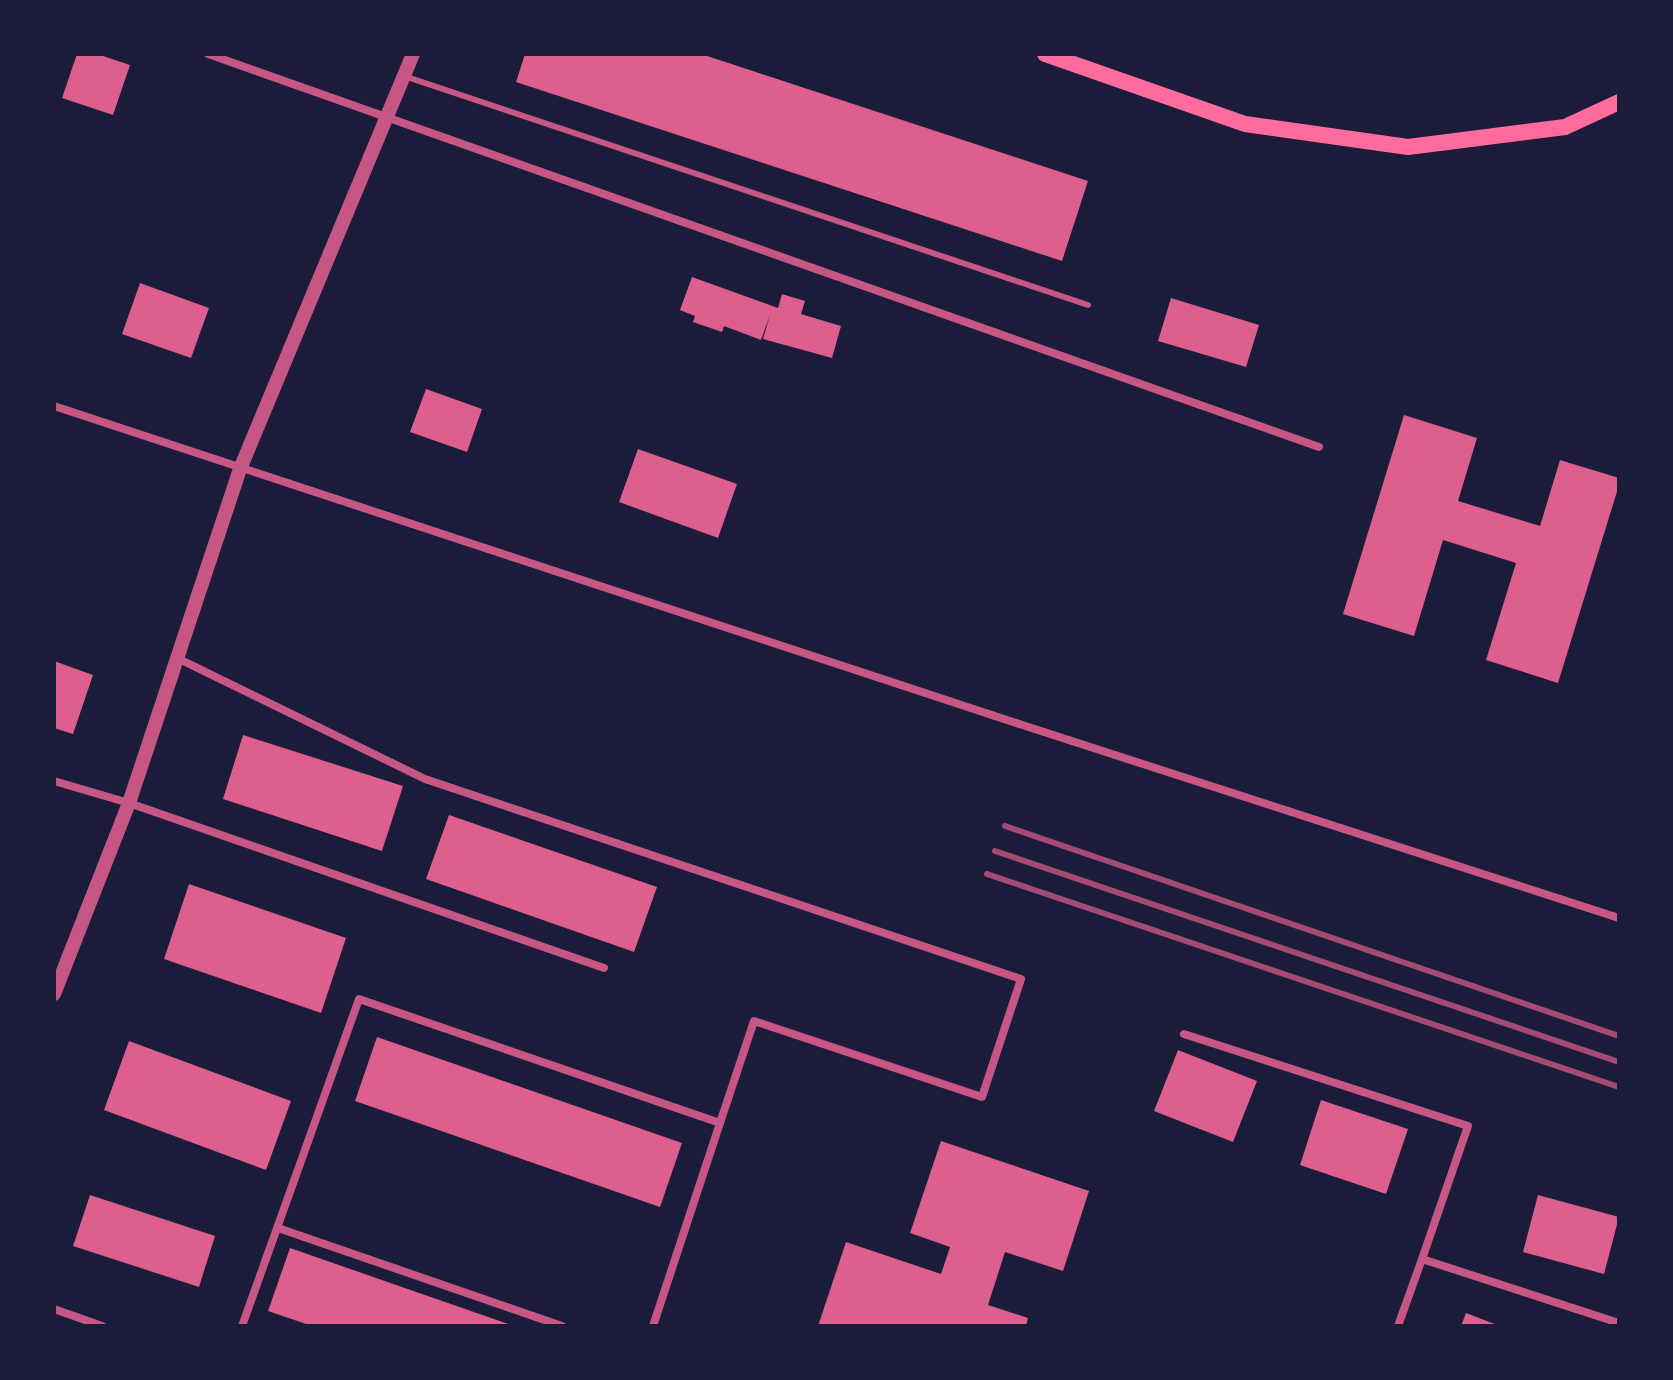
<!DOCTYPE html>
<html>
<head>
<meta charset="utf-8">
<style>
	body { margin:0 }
	#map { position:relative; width:1673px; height:1380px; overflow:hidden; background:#1b1b3a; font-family:"DejaVu Sans",sans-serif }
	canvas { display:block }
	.frame { position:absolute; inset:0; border:56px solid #1b1b3a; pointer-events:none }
</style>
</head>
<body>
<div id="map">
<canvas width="1673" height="1380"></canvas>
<div class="frame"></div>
</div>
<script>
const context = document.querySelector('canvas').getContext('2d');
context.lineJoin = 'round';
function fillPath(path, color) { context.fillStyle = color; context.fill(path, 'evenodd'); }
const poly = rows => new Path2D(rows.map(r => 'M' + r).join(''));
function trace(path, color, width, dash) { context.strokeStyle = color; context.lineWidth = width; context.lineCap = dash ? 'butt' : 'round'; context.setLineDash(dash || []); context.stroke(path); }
fillPath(poly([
	[77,54,97,54,130,65,113,115,62,98],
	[525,54,701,54,1088,181,1062,261,516,82],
	[692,277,778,308,782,294,805,301,801,314,841,326,832,358,763,339,770,315,761,340,724,326,722,332,693,322,695,316,680,310],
	[140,283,209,308,191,358,122,334],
	[1171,298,1259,325,1246,367,1158,341],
	[426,389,482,409,467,452,410,432],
	[1404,415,1477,438,1458,501,1540,526,1560,460,1619,478,1619,485,1558,683,1486,660,1516,563,1443,540,1414,636,1343,614],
	[638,449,737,484,718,538,619,502],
	[54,661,93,675,73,734,54,728],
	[243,735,403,786,382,851,223,799],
	[449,815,657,887,634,952,426,879],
	[189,884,346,938,321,1013,164,959],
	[377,1037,682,1143,660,1207,355,1101],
	[129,1041,291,1101,266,1170,104,1110],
	[1178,1050,1257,1081,1233,1142,1154,1111],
	[1321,1100,1408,1129,1386,1194,1300,1165],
	[941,1141,1089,1191,1063,1271,1005,1252,988,1305,1028,1318,1026,1326,818,1326,846,1242,941,1274,950,1247,910,1233],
	[90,1195,215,1236,199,1287,73,1246],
	[1538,1195,1619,1217,1604,1274,1523,1252],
	[290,1248,514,1326,312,1326,268,1311],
	[1466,1313,1500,1326,1461,1326]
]), '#dd5f8e');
trace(poly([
	[404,76,1088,305]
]), '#c65784', 6);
trace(poly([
	[208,54,1319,447],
	[54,406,1010,721,1619,918],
	[177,658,425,779,1021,979,982,1097,754,1021,720,1123],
	[54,781,129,803,604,968],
	[1184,1034,1468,1126,1422,1259],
	[278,1228,562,1326],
	[54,1309,102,1326],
	[242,1326,359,999,720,1123,653,1326],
	[1398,1326,1422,1259,1619,1323]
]), '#c65784', 8);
trace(poly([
	[54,994,129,803,240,469,413,54]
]), '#c65784', 14);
trace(poly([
	[1045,54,1245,124,1408,147,1565,127,1619,102]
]), '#ff6b9d', 16);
trace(poly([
	[1005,826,1619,1036],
	[995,851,1619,1062],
	[987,874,1619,1087]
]), '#a44b75', 6);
</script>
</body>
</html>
